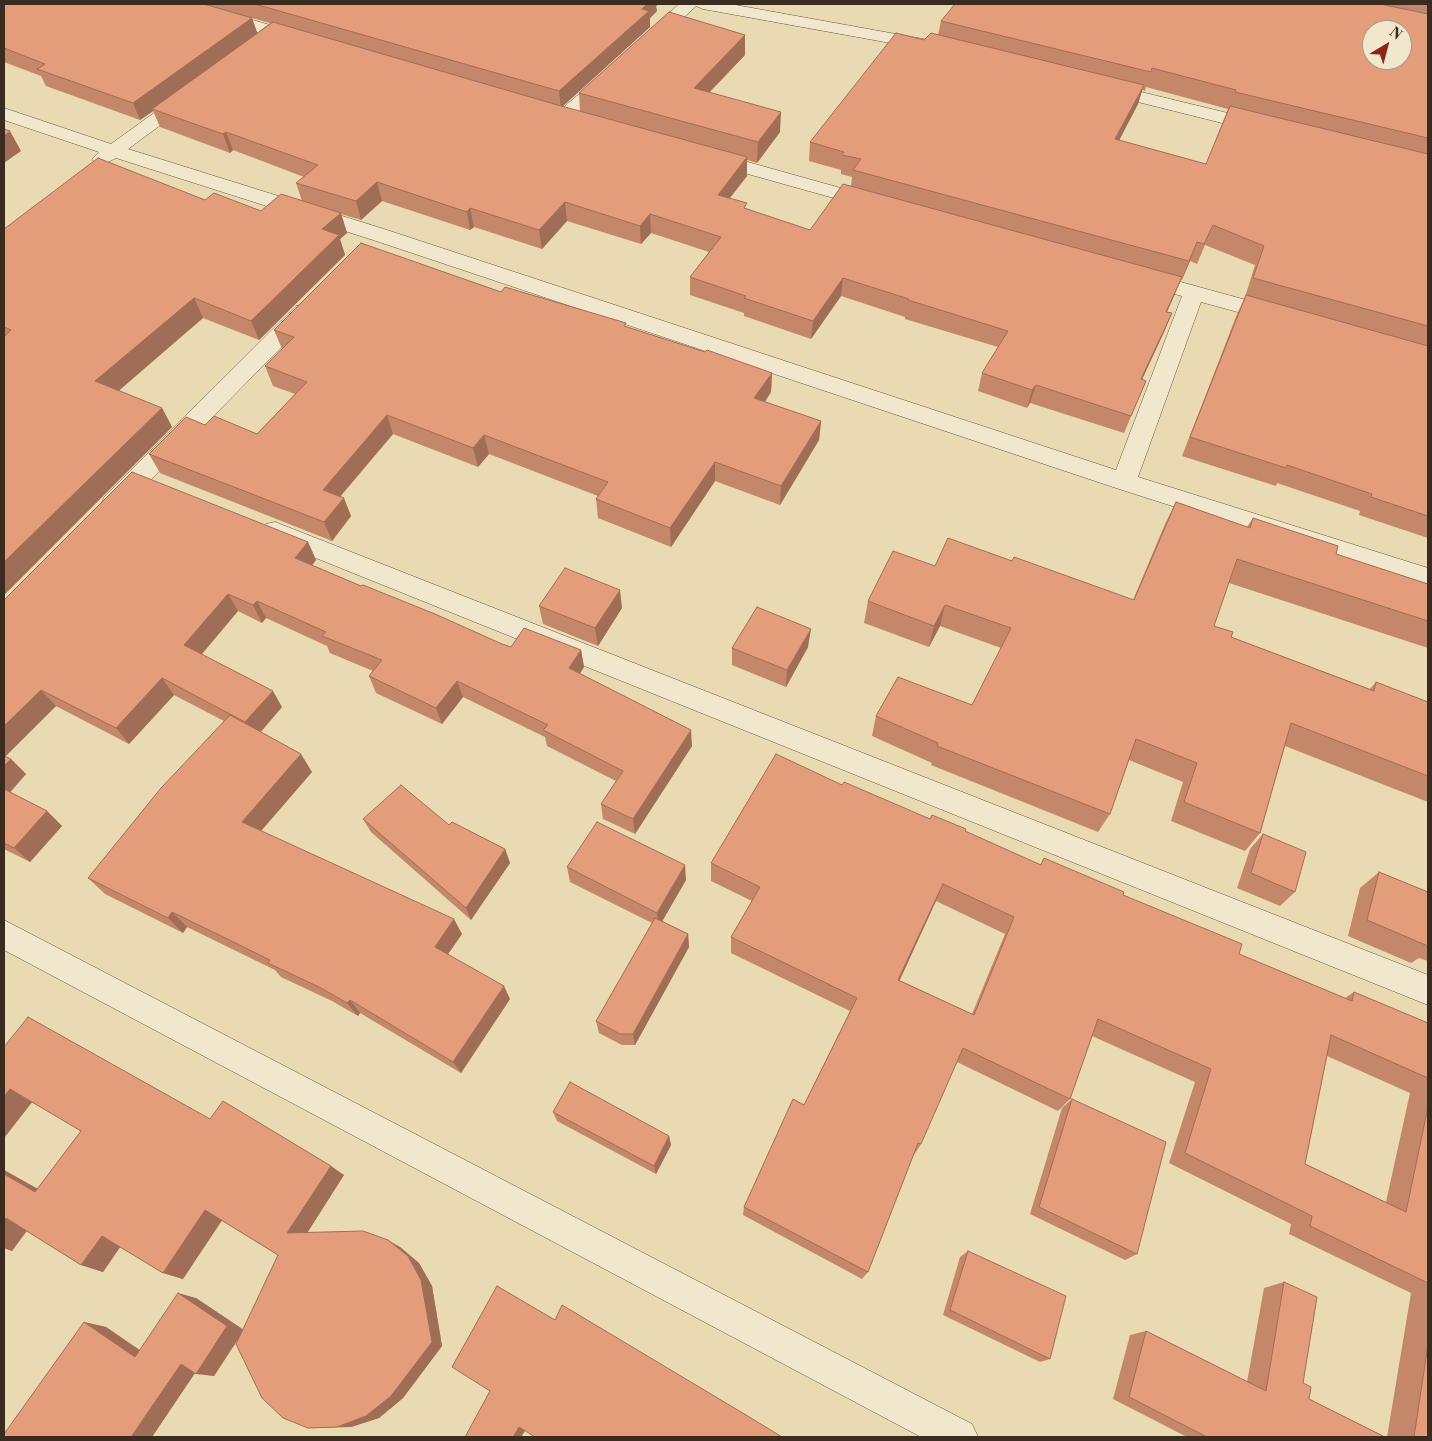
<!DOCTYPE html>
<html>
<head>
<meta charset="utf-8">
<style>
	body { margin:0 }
	#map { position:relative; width:1432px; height:1441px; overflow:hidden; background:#e9dab1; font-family:"Libre Bodoni",serif }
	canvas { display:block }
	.frame { position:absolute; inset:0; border:5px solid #3a2c20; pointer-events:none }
	.north { position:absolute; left:1362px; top:20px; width:50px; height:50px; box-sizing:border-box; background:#f1e7cc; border:1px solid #a89c87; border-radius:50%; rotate:37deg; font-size:14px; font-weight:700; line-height:20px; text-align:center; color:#3a2c20 }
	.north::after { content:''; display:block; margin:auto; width:18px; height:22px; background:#8f2418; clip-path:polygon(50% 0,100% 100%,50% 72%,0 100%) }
</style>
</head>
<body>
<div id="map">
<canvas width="1432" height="1441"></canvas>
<div class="frame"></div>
<div class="north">N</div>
</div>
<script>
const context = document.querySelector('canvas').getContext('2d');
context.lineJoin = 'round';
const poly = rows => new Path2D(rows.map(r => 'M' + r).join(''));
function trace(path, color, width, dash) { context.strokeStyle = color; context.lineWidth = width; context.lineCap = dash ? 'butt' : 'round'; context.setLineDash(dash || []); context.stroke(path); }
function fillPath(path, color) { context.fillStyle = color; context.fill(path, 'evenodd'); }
const street = poly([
	[172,4,197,4,305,35,308,39,305,43,299,44,293,43,174,8,172,4],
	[679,4,730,4,929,40,935,41,938,45,935,49,929,50,703,9,696,6,656,44,650,45,644,44,641,40,644,36,679,4],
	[607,74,613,75,616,79,613,83,571,121,564,123,557,121,555,117,557,113,601,75,607,74],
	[1104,83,1269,123,1271,127,1269,131,1262,133,1098,92,1095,88,1098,84,1104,83],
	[186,92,192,94,195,98,192,102,128,149,387,230,1116,470,1182,296,1134,283,1131,278,1134,273,1141,271,1286,311,1289,316,1286,321,1278,323,1201,302,1138,477,1428,568,1428,588,1116,488,373,240,116,158,102,165,95,163,92,159,99,152,4,120,4,108,111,144,180,94,186,92],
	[712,152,880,199,883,203,880,207,873,209,705,162,702,158,705,154,712,152],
	[304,304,312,306,315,311,312,316,123,508,114,511,105,508,102,502,105,496,296,306,304,304],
	[275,522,1428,975,1428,1005,266,538,263,531,266,524,275,522],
	[4,920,972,1424,978,1437,921,1437,4,950,4,920]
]);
trace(street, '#665844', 1);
fillPath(street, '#f1e7cc');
fillPath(poly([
	[4,4,659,4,656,6,657,11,650,18,650,27,562,106,580,112,579,93,745,35,745,55,710,92,780,132,757,163,747,160,747,176,730,198,747,209,810,230,851,186,852,177,841,174,841,170,809,161,810,142,924,40,938,35,941,21,955,4,1428,4,1428,538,1359,515,1360,511,1277,483,1276,486,1182,456,1237,314,1245,297,1255,265,1205,245,1197,264,1190,261,1182,280,1181,280,1167,312,1172,313,1164,332,1142,379,1146,381,1124,433,1030,403,1027,408,978,391,982,373,998,347,905,319,905,317,841,296,811,339,744,316,744,313,690,295,690,277,709,252,651,233,641,244,567,221,542,249,474,227,470,230,382,201,361,220,341,214,347,233,340,239,345,255,259,340,203,318,118,390,162,408,172,427,4,595,4,229,205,200,261,211,302,201,296,183,304,177,233,150,230,153,160,127,153,111,140,120,46,86,41,76,4,62],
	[252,18,270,23,257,33],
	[1146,87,1228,109,1206,164,1119,140,1138,104,1142,90,1145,91],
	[501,292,626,327,772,373,771,392,765,402,821,421,819,440,780,505,715,481,671,547,598,518,596,499,598,496,489,454,478,467,393,434,341,496,351,516,332,541,160,473,149,454,205,425,257,434,295,394,273,386,265,366,282,349,274,330],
	[1176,502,1247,527,1253,518,1336,554,1428,584,1428,648,1229,583,1214,626,1231,637,1370,689,1376,682,1428,702,1428,802,1285,746,1260,833,1245,851,1171,821,1183,782,1129,760,1110,814,1098,832,931,765,932,763,872,736,876,716,972,705,1001,648,940,626,929,647,864,623,868,601,935,566,1012,561,1133,600,1165,524],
	[308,542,316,560,312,565,361,586,502,644,511,647,581,650,584,667,580,674,692,746,635,834,603,819,601,804,616,781,547,746,545,737,463,697,442,724,376,693,369,676,373,671,330,653,327,646,266,618,262,623,238,611,202,654,282,707,261,732,312,772,261,831,462,934,448,954,510,999,461,1073,360,1013,358,1016,332,1001,281,977,275,970,187,927,183,933,105,894,88,878,224,721,174,695,129,744,56,706,5,756,11,759,26,774,10,792,47,811,62,826,30,862,4,849,4,600],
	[539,606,622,608,598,646,543,624],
	[808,647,786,687,732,665,732,648],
	[842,785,930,819,965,831,1040,865,1044,858,1123,895,1239,954,1345,998,1354,992,1428,1023,1428,1437,1387,1437,1411,1293,1289,1234,1291,1224,1169,1163,1195,1082,1092,1036,1070,1099,1058,1111,957,1062,921,1144,914,1155,914,1154,868,1272,862,1279,743,1215,744,1207,804,1105,850,1011,731,953,731,937,752,901,711,881,711,863],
	[936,901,1005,934,972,1014,899,980],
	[1327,1056,1410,1093,1386,1202,1305,1164],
	[363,819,449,825,505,849,510,863,471,920,371,832],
	[1263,834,1295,892,1280,906,1237,888,1250,849],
	[567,867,686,880,662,921,688,934,689,947,635,1045,622,1045,599,1033,596,1021,652,923,570,882],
	[1379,872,1428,892,1428,961,1419,958,1411,963,1348,936,1360,888],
	[4,1047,210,1119,344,1175,307,1233,400,1247,419,1263,432,1286,442,1346,403,1398,379,1418,351,1427,324,1428,308,1428,242,1333,214,1376,195,1373,152,1437,84,1322,106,1327,140,1350,196,1298,243,1330,278,1255,221,1220,183,1279,163,1273,120,1247,103,1272,81,1265,27,1231,12,1251,4,1248,4,1170,37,1189,81,1131,32,1102,4,1138],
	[1072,1099,1137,1254,1125,1260,1030,1214,1062,1108],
	[553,1112,669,1136,671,1145,656,1174,557,1121],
	[968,1251,1050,1359,1040,1362,943,1315,960,1257],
	[1284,1282,1303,1383,1309,1399,1385,1437,1187,1437,1113,1399,1130,1335,1146,1331,1247,1382,1264,1288]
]), '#c4876a');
fillPath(poly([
	[647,4,659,4,656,6,657,11,650,18,650,27,561,108,559,91],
	[252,18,258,35,152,109,153,111,140,120,133,103],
	[745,35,745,55,694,108,694,88],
	[1144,85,1138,104,1110,158,1115,139],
	[781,112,780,132,757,163,758,142],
	[10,131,21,151,4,163,4,136],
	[226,132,233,150,230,153,223,134],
	[747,157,747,176,718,213,718,195],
	[377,182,382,201,361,220,356,201],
	[565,202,567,221,542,249,539,230],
	[470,208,474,227,470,230,467,212],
	[341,213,347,233,340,239,345,255,259,340,251,321,322,229],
	[650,214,651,233,641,244,640,226],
	[1197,242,1190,261,1182,280,1189,261],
	[1182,277,1174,296,1159,330,1166,312],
	[843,278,841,296,811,339,813,321],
	[194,298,203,318,107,401,95,381],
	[1172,313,1164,332,1134,397,1141,379],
	[772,373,771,392,754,417,754,398],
	[1036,385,1030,403,1027,408,1032,390],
	[162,408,172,427,4,595,4,562],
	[387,415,393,434,330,508,323,490],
	[821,421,819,440,780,505,781,486],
	[484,435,489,454,478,467,473,448],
	[715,462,715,481,671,547,670,528],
	[344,498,351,516,332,541,324,522],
	[308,542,316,560,304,576,295,558],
	[620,590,622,608,598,646,595,628],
	[228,594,238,611,195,662,184,645],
	[257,601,266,618,262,623,253,605],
	[945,605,940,626,929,647,934,626],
	[811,629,808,647,786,687,787,670],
	[581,650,584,667,572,685,569,668],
	[162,678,174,695,129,744,116,728],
	[457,681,463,697,442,724,436,708],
	[41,690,56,706,4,758,4,726],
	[273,691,282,707,255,738,245,722],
	[691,730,692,746,635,834,633,819],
	[301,754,312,772,254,839,242,822],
	[11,759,26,774,6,797,4,795,4,766],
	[47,811,62,826,30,862,14,848],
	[505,849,510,863,471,920,466,908],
	[685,865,686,880,659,927,657,913],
	[943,884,936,901,893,995,898,980],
	[172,912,187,927,183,933,168,918],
	[454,919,462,934,443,961,435,947],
	[688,934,689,947,635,1045,633,1034],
	[504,986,510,999,461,1073,453,1062],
	[350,1000,360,1013,358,1016,347,1003],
	[10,1089,33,1101,4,1138,4,1097],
	[669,1136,671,1145,656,1174,654,1166],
	[331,1166,344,1175,302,1241,287,1233],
	[4,1170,58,1200,35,1192,4,1174],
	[205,1210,223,1219,183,1279,163,1273],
	[6,1218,30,1226,12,1251,4,1248,4,1221],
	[102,1236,123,1243,103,1272,81,1265],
	[388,1240,400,1247,419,1263,432,1286,442,1346,403,1398,379,1418,351,1427,337,1427],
	[178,1293,196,1298,244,1330,214,1376,196,1374],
	[84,1322,106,1327,155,1361,135,1357],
	[181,1364,199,1367,152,1437,131,1437],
	[519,1427,527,1428,521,1437,513,1437]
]), '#a06e56');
const building = poly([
	[4,4,204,4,252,18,133,103,37,69,45,64,4,48,4,4],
	[255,4,647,4,642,9,649,11,559,91,255,4],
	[955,4,1380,4,1428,14,1428,138,1235,92,1236,90,1152,68,1151,72,941,21,955,4],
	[1372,30,1402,30,1402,60,1372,60,1372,30],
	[669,12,745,35,694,88,781,112,758,142,579,93,669,12],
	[273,22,554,104,747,157,718,195,747,203,744,208,810,230,843,184,1182,277,1166,312,1172,313,1141,379,1146,381,1131,416,1036,385,1032,390,982,373,1008,331,908,300,909,299,843,278,813,321,744,298,746,296,690,277,721,237,650,214,640,226,565,202,539,230,470,208,467,212,377,182,356,201,296,183,318,165,226,132,223,134,152,109,273,22],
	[896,33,924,40,931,33,1144,85,1115,139,1206,164,1230,106,1428,154,1428,326,1253,278,1264,246,1213,225,1204,244,1197,242,1189,261,853,170,861,159,842,155,844,152,810,142,896,33],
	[4,129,10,131,4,136,4,129],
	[98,158,205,200,214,193,261,211,281,194,341,213,322,229,339,235,251,321,194,298,95,381,162,408,4,562,4,337,11,330,4,327,4,229,98,158],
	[361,243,501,292,505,287,626,323,624,326,705,352,707,350,772,373,754,398,821,421,781,486,715,462,670,528,596,499,608,482,484,435,473,448,387,415,323,490,344,498,324,522,149,454,186,417,205,425,214,416,257,434,307,382,265,366,294,337,274,330,361,243],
	[1246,295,1428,346,1428,516,1371,497,1372,494,1287,465,1286,468,1190,437,1246,295],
	[132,472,308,542,295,558,361,586,363,585,435,614,502,644,511,647,524,628,581,650,569,668,691,730,633,819,601,804,623,771,543,730,548,725,457,681,436,708,369,676,382,660,322,636,326,632,257,601,253,605,228,594,184,645,273,691,245,722,162,678,116,728,41,690,4,726,4,600,132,472],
	[1176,502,1250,528,1253,518,1338,546,1336,554,1428,584,1428,621,1237,559,1214,626,1233,632,1231,637,1374,691,1376,682,1428,702,1428,776,1291,723,1260,833,1184,802,1197,763,1136,739,1110,814,937,746,938,743,876,716,898,677,972,705,1011,628,945,605,934,626,868,601,893,551,935,566,948,538,1012,561,1014,557,1134,600,1176,502],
	[565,568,620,590,595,628,539,606,565,568],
	[757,607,811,629,787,670,732,648,757,607],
	[230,715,301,754,242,822,454,919,435,947,504,986,453,1062,350,1000,347,1003,321,988,268,963,270,960,172,912,168,918,88,878,161,788,230,715],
	[776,754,842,785,844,782,930,819,932,815,966,829,965,831,1041,865,1044,858,1124,892,1123,895,1242,944,1239,954,1352,1001,1354,992,1428,1023,1428,1078,1331,1035,1305,1164,1406,1212,1428,1107,1428,1283,1310,1226,1312,1216,1185,1153,1211,1069,1098,1019,1070,1099,963,1048,921,1144,918,1143,868,1272,744,1207,793,1099,804,1105,857,998,731,937,760,887,711,863,776,754],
	[943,884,1014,917,974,1015,898,980,943,884],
	[4,756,11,759,4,766,4,756],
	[401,785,449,825,452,822,505,849,466,908,363,819,401,785],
	[4,789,47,811,14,848,4,843,4,789],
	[597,822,685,865,657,913,567,867,597,822],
	[1263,834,1306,852,1295,892,1251,873,1263,834],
	[1379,872,1428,892,1428,946,1367,920,1379,872],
	[655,918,688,934,633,1034,620,1034,596,1021,655,918],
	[28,1017,210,1119,223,1101,331,1166,287,1233,363,1231,388,1240,408,1256,421,1280,432,1342,391,1396,366,1416,337,1427,308,1428,283,1418,262,1398,236,1344,278,1255,205,1210,163,1273,102,1236,81,1265,6,1218,4,1221,4,1174,35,1192,81,1131,10,1089,4,1097,4,1047,28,1017],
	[570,1082,669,1136,654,1166,553,1112,570,1082],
	[1072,1099,1166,1142,1137,1254,1039,1207,1072,1099],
	[968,1251,1066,1296,1050,1359,950,1310,968,1251],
	[1284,1282,1317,1297,1303,1383,1311,1387,1309,1399,1385,1437,1207,1437,1129,1397,1146,1331,1266,1391,1284,1282],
	[497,1286,555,1320,562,1305,746,1415,782,1437,535,1437,519,1427,513,1437,465,1437,490,1391,452,1367,497,1286],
	[178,1293,227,1326,196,1374,181,1364,131,1437,4,1437,4,1434,84,1322,135,1357,178,1293],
	[1428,1345,1428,1437,1414,1437,1428,1345]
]);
fillPath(building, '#e49d7b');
trace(building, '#a06e56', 1);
</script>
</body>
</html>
